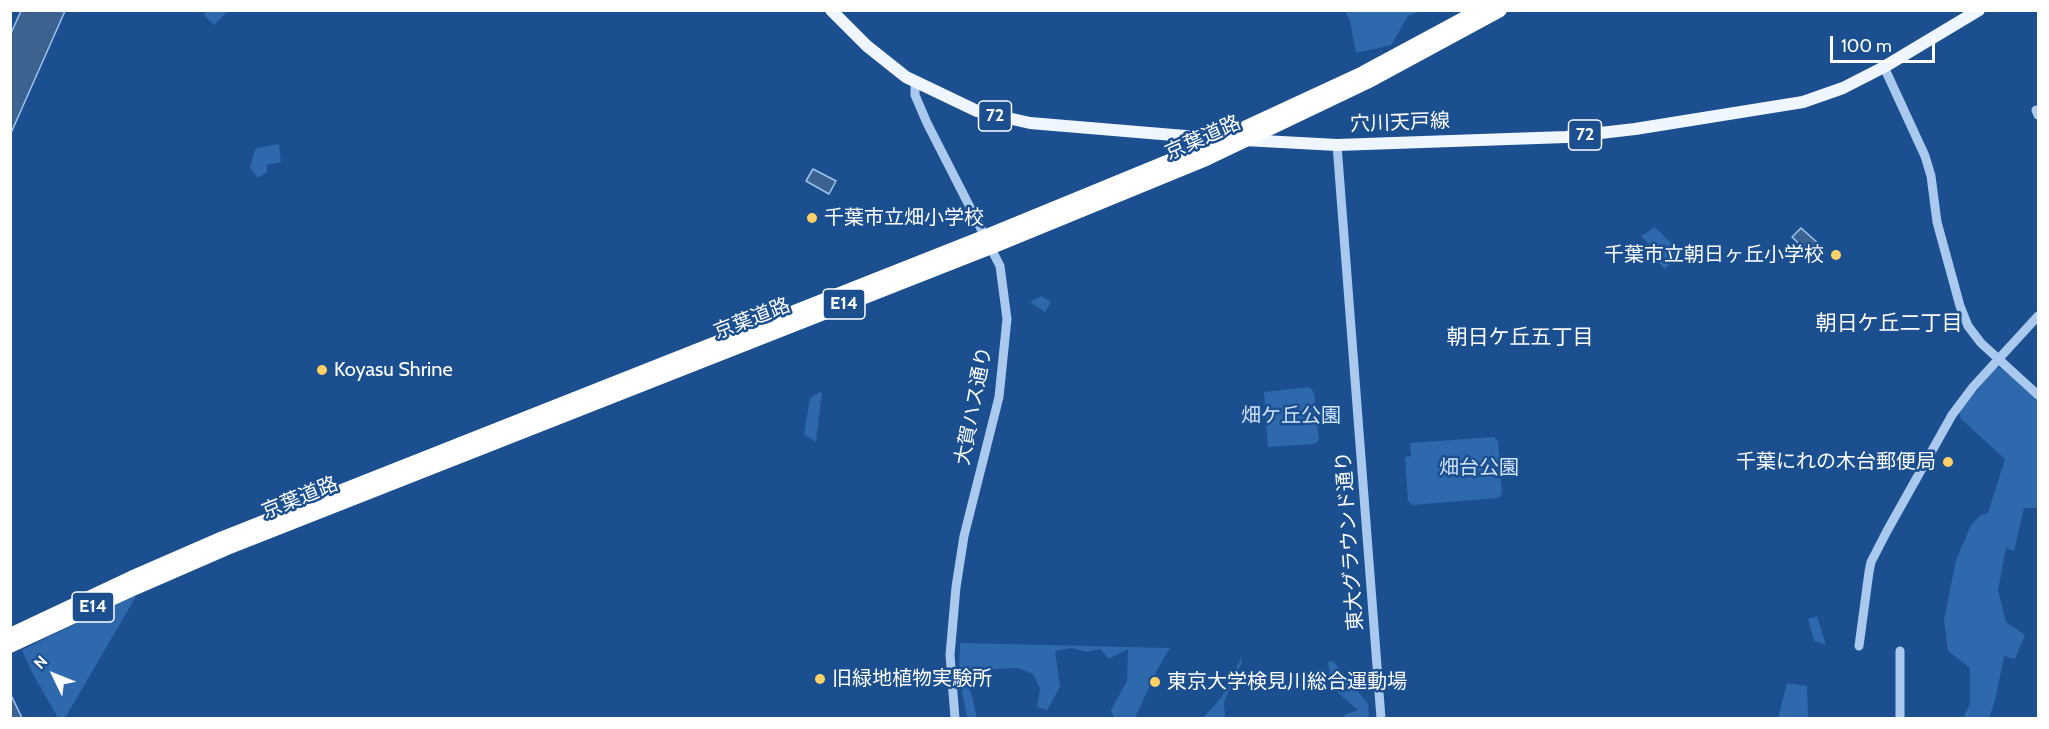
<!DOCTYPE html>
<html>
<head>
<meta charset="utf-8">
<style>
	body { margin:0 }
	#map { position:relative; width:2049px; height:729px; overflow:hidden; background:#1b4f8f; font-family:Cabin,sans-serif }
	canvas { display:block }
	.frame { position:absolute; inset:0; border:12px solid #fff; pointer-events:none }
	.north { position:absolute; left:24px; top:645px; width:60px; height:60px; -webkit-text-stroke:4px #1b4f8f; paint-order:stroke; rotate:313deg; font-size:16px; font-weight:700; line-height:24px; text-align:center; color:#fff }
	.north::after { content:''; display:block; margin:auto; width:21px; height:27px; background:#fff; clip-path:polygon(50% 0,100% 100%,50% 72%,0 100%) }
	.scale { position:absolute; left:1830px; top:36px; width:105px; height:27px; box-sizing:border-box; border:3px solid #fff; border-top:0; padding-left:8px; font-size:18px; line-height:21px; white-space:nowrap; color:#fff; -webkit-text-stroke:4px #1b4f8f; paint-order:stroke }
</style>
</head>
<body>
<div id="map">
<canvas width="2049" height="729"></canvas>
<div class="frame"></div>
<div class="north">N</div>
<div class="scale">100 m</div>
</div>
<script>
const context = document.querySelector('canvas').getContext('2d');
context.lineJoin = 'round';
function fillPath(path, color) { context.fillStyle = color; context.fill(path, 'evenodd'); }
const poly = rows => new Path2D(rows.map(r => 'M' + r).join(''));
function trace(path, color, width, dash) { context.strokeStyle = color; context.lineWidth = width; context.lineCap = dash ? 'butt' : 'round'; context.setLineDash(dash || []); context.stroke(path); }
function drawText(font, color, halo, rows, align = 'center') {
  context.font = font + ' Cabin,"Noto Sans JP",sans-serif'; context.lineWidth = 5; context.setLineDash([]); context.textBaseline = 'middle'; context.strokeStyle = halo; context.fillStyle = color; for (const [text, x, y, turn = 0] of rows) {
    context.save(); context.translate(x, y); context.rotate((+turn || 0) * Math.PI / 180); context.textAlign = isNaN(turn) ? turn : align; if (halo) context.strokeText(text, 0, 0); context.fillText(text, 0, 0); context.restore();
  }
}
fillPath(poly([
	[204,10,228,10,228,11,214,25,205,16],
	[1345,11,1421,11,1408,16,1391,45,1356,53,1350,21],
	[279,144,281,162,267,165,267,172,258,178,250,168,254,152,257,148],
	[1655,227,1681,253,1665,269,1646,251,1650,245,1641,236],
	[1041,296,1051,302,1045,312,1030,302],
	[2001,367,2038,399,2038,508,2024,508,2014,551,2006,548,1998,590,2006,622,2025,635,2015,659,2004,656,1995,701,1989,718,1963,718,1970,704,1970,668,1948,651,1944,620,1956,560,1971,525,1981,515,1988,513,2005,459,1961,419,1959,411,1996,368],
	[1309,387,1314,392,1319,440,1315,444,1268,447,1264,392],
	[822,391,816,442,804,434,810,398],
	[1494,437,1498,441,1502,494,1498,498,1412,505,1408,501,1405,457,1411,456,1410,443],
	[138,593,65,718,58,718,33,674,22,650],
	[1817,616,1826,645,1814,641,1808,619],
	[960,643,1170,648,1158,668,1135,718,1114,718,1111,710,1127,681,1128,649,1109,659,1100,649,1087,652,1071,648,1055,651,1060,687,1047,710,1037,707,1040,689,1033,674,1018,668,970,670,967,674,977,718,967,718,959,676],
	[1241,658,1242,662,1224,702,1225,718,1203,718,1221,698],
	[1333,661,1368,704,1369,718,1345,718,1344,715,1358,710,1337,692,1345,687,1339,679,1330,674,1328,662],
	[1787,683,1807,686,1808,718,1778,718]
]), '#2e69ad');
const water = poly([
	[21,11,65,11,11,133,11,33,21,11],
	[813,169,836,181,829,194,806,181,813,169],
	[1801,228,1820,245,1811,255,1792,237,1801,228],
	[11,695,22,718,11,718,11,695]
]);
fillPath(water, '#3c6290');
trace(water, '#9cc4f0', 1.5);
trace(poly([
	[1884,67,1925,156,1931,176,1937,222,1960,306,1968,326,1981,343,2038,395],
	[915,82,915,95,927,123,1000,266,1007,319,999,397,964,536,956,587,950,655,955,718],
	[2036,110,2038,115],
	[1337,145,1381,718],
	[1859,646,1869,572,1871,562,1887,531,1952,415,1973,387,2038,316],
	[1900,651,1900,718]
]), '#a9c9ee', 9);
trace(poly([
	[831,10,867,46,906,77,977,111,1030,123,1221,139],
	[1244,140,1337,145,1566,137,1635,129,1803,102,1843,88,1884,67,1979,10]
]), '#f0f6ff', 12);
trace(poly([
	[10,635,131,578,223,538,994,233,1201,148,1363,73,1480,10],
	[10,646,135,588,227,548,999,244,1206,159,1367,82,1500,10]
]), '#fff', 14);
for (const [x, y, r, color] of [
	[812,218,6,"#ffd166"],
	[1836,255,6,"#ffd166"],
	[322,370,6,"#ffd166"],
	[1948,462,6,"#ffd166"],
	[820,679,6,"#ffd166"],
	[1155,682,6,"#ffd166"]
]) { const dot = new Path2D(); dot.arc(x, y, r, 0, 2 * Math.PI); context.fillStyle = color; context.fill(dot); trace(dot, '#1b4f8f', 2); }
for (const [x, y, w] of [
	[995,116,33],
	[1585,135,33],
	[844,304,42],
	[93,607,42]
]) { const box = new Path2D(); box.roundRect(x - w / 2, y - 15, w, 30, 4.5); context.fillStyle = '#1b4f8f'; context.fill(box); trace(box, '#fff', 1.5); }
drawText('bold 18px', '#fff', null, [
	["72",995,116],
	["72",1585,135],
	["E14",844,304],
	["E14",93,607]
]);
drawText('20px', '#fff', '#1b4f8f', [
	["穴川天戸線",1400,123,-2],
	["京葉道路",1203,138,-24],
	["京葉道路",752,319,-21],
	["大賀ハス通り",974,406,-79],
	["京葉道路",300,498,-22],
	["東大グラウンド通り",1350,541,-94]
]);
drawText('20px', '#fff', '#1b4f8f', [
	["千葉市立畑小学校",824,218],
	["千葉市立朝日ヶ丘小学校",1824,255,"right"],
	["Koyasu Shrine",334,370],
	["千葉にれの木台郵便局",1936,462,"right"],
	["旧緑地植物実験所",832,679],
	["東京大学検見川総合運動場",1167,682]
], 'left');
drawText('20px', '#cfe3fa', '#1b4f8f', [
	["畑ケ丘公園",1291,416],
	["畑台公園",1479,468]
]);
drawText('21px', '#fff', '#1b4f8f', [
	["朝日ケ丘二丁目",1889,324],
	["朝日ケ丘五丁目",1520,338]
]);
</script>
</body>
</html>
